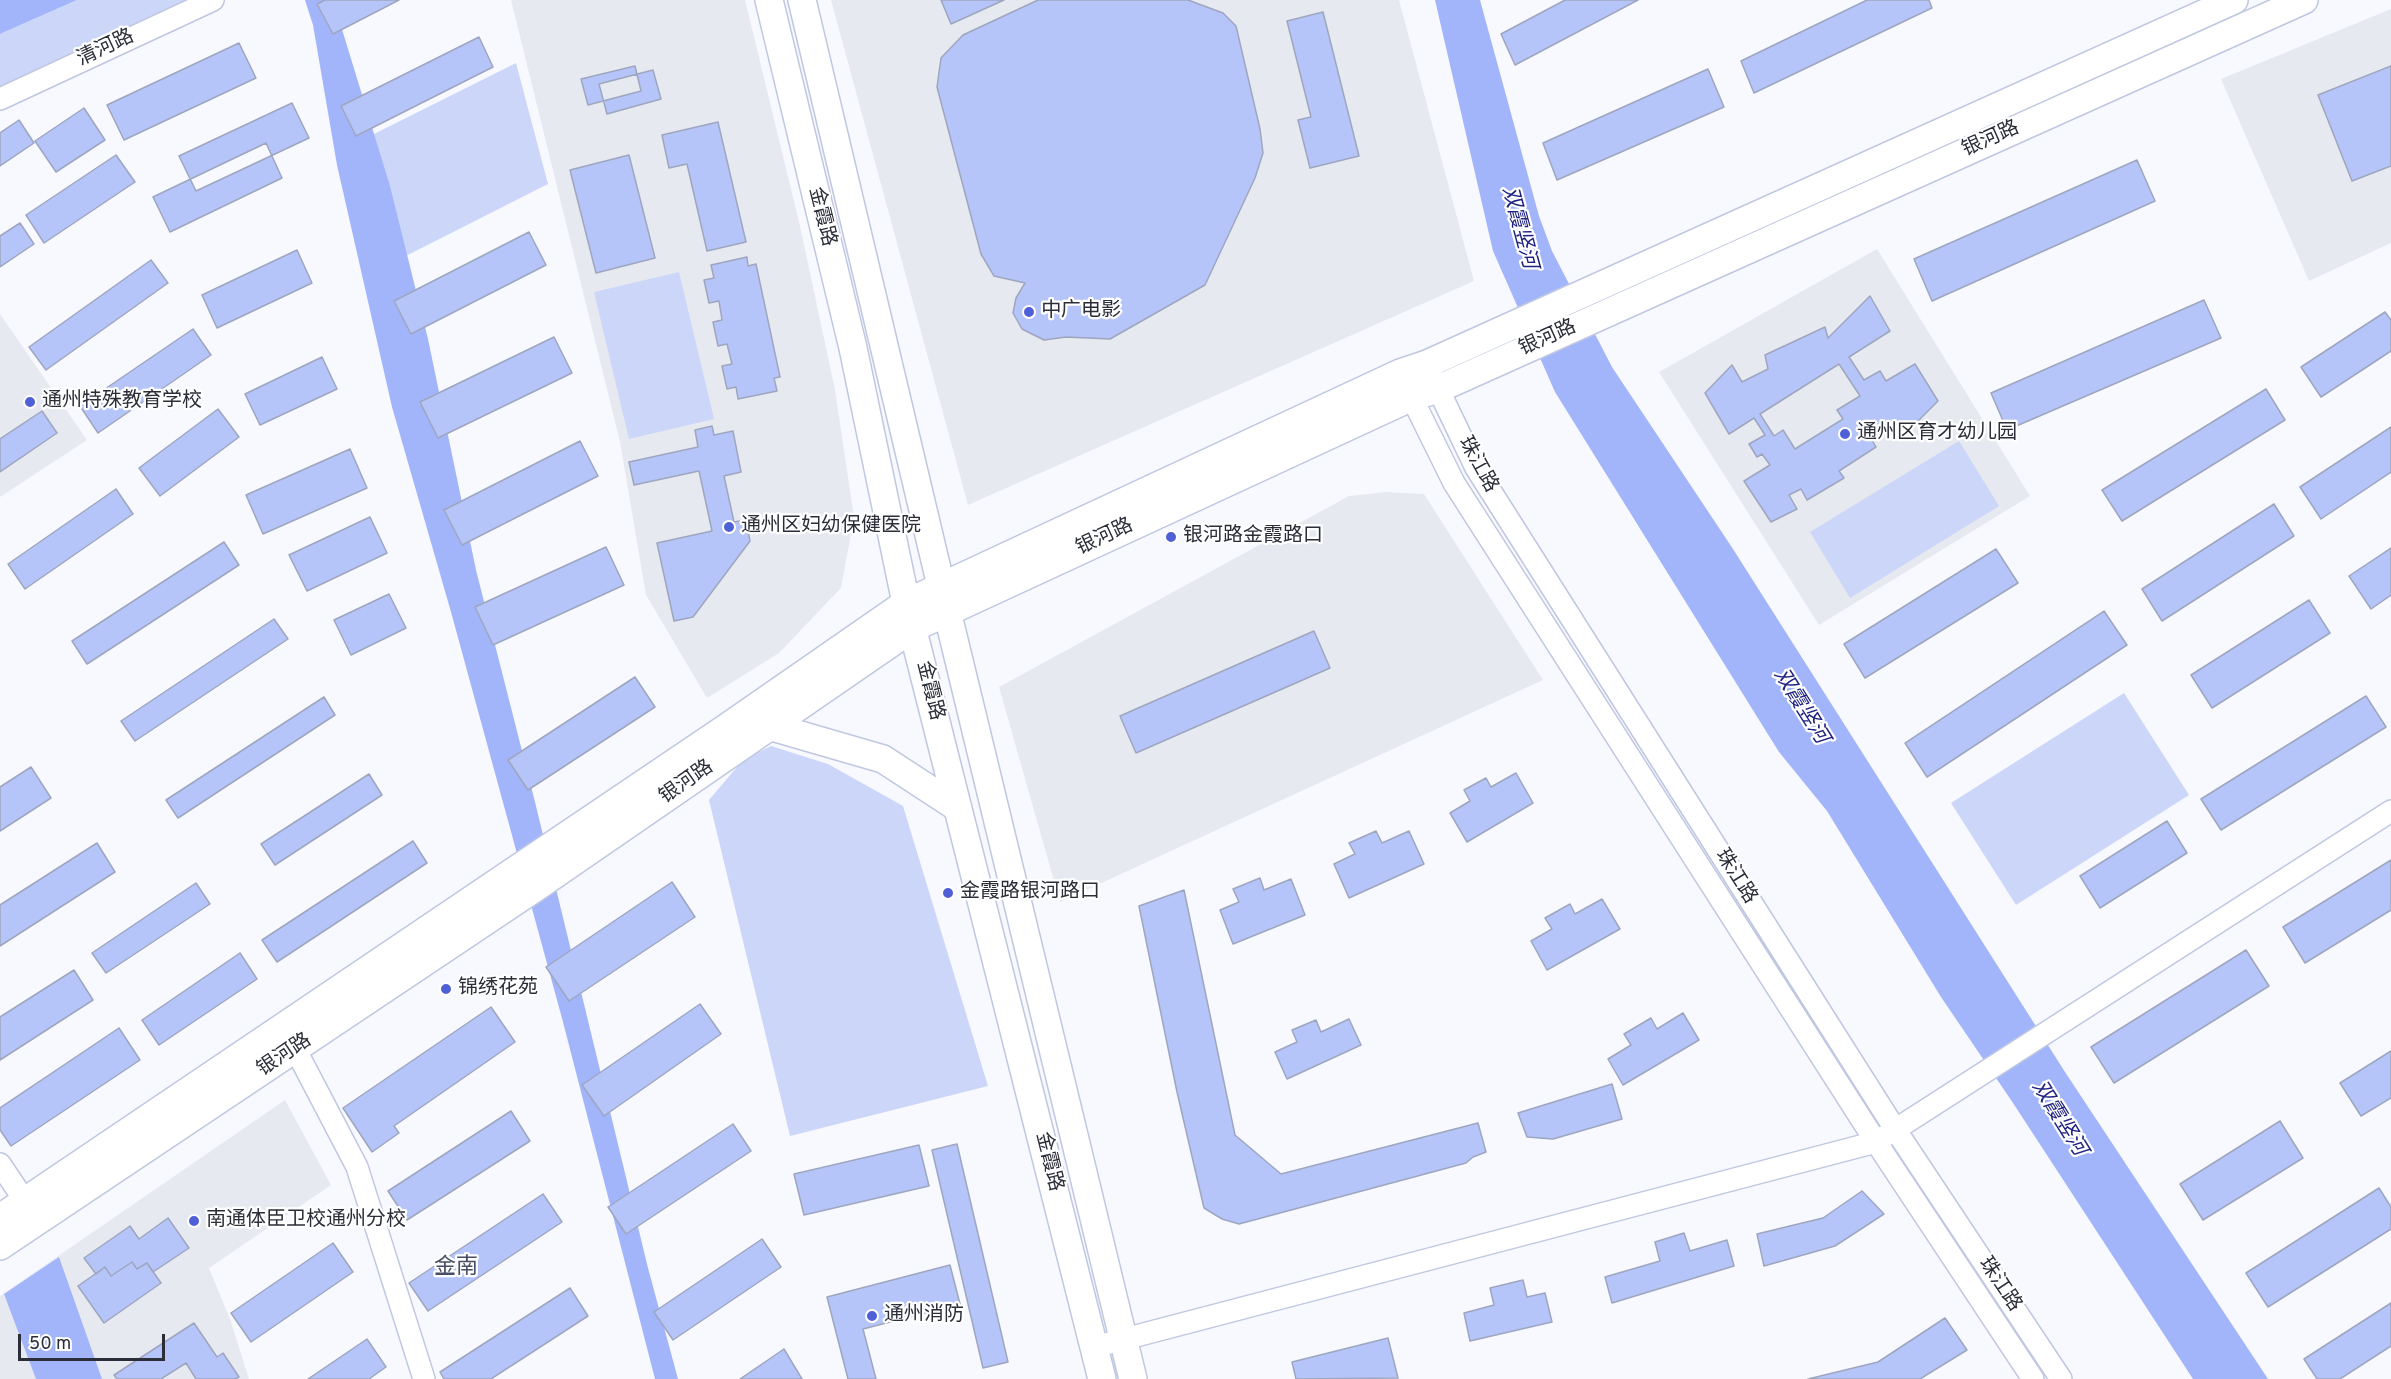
<!DOCTYPE html>
<html>
<head>
<meta charset="utf-8">
<style>
	body { margin:0 }
	#map { position:relative; width:2391px; height:1379px; overflow:hidden; background:#f7f9ff; font-family:Overpass,sans-serif }
	canvas { display:block }
	.scale { position:absolute; left:18px; top:1334px; width:147px; height:27px; box-sizing:border-box; border:3px solid #2b2e39; border-top:0; padding-left:8px; font-size:18px; line-height:21px; white-space:nowrap; color:#2b2e39; -webkit-text-stroke:4px #fff; paint-order:stroke }
</style>
</head>
<body>
<div id="map">
<canvas width="2391" height="1379"></canvas>
<div class="scale">50 m</div>
</div>
<script>
const context = document.querySelector('canvas').getContext('2d');
context.lineJoin = 'round';
function fillPath(path, color) { context.fillStyle = color; context.fill(path, 'evenodd'); }
const poly = rows => new Path2D(rows.map(r => 'M' + r).join(''));
function trace(path, color, width, dash) { context.strokeStyle = color; context.lineWidth = width; context.lineCap = dash ? 'butt' : 'round'; context.setLineDash(dash || []); context.stroke(path); }
function drawText(font, color, halo, rows, align = 'center') {
  context.font = font + ' Overpass,"Noto Sans SC",sans-serif'; context.lineWidth = 4.5; context.setLineDash([]); context.textBaseline = 'middle'; context.strokeStyle = halo; context.fillStyle = color; for (const [text, x, y, turn = 0] of rows) {
    context.save(); context.translate(x, y); context.rotate((+turn || 0) * Math.PI / 180); context.textAlign = isNaN(turn) ? turn : align; if (halo) context.strokeText(text, 0, 0); context.fillText(text, 0, 0); context.restore();
  }
}
fillPath(poly([
	[511,0,745,0,800,226,835,390,854,517,841,588,779,653,707,698,646,595,620,442],
	[831,0,1399,0,1474,281,968,505],
	[2391,9,2391,243,2309,281,2221,79],
	[1877,249,2030,496,1819,625,1659,372],
	[0,314,87,440,0,497],
	[1386,492,1424,494,1543,680,1060,902,999,687,1349,496],
	[285,1100,331,1185,209,1268,230,1319,249,1379,0,1379,0,1296]
]), '#e7e9f0');
fillPath(poly([
	[77,0,213,0,0,99,0,34],
	[516,63,548,184,384,267,356,143],
	[679,272,714,419,629,439,594,292],
	[1959,441,1999,506,1850,598,1810,532],
	[2124,693,2189,795,2016,905,1951,803],
	[771,746,828,764,903,806,988,1086,790,1136,709,800,743,760]
]), '#ccd6f9');
fillPath(poly([
	[0,0,77,0,0,34],
	[305,0,333,0,390,186,428,339,476,570,535,802,648,1268,678,1379,655,1379,563,1022,451,612,392,407,337,165,313,25],
	[1435,0,1480,0,1539,216,1552,251,1612,367,1733,549,2065,1072,2268,1379,2193,1379,2013,1103,1941,997,1827,811,1779,752,1555,392,1493,251],
	[59,1257,102,1379,36,1379,4,1294]
]), '#a2b5fa');
const building = poly([
	[325,0,399,0,333,34,317,4,325,0],
	[941,0,1004,0,951,24,941,0],
	[1038,0,1188,0,1223,13,1236,26,1260,129,1263,153,1255,178,1205,285,1110,339,1066,337,1044,340,1022,329,1013,313,1016,298,1025,283,994,276,981,254,937,87,941,58,963,35,1038,0],
	[1565,0,1638,0,1515,65,1501,34,1565,0],
	[1867,0,1929,0,1932,8,1754,93,1741,61,1867,0],
	[1323,12,1359,156,1310,168,1298,120,1311,117,1287,21,1323,12],
	[479,37,493,67,356,136,341,106,479,37],
	[239,43,256,78,124,140,107,105,239,43],
	[635,66,641,91,588,105,581,79,635,66],
	[2391,66,2391,166,2352,181,2318,95,2391,66],
	[1708,69,1724,107,1557,180,1543,143,1708,69],
	[653,70,661,99,607,114,599,84,653,70],
	[292,103,309,138,196,191,179,156,292,103],
	[84,108,105,140,56,172,35,141,84,108],
	[19,120,34,143,0,166,0,133,19,120],
	[718,122,746,242,707,251,687,164,669,168,662,135,718,122],
	[266,143,282,178,170,232,153,197,266,143],
	[116,155,135,182,44,243,26,215,116,155],
	[629,155,655,258,596,273,570,170,629,155],
	[2137,160,2155,201,1932,301,1914,259,2137,160],
	[20,223,34,244,0,267,0,236,20,223],
	[529,232,546,265,411,334,394,301,529,232],
	[297,250,312,283,217,328,202,295,297,250],
	[747,257,748,266,756,264,780,377,774,378,777,391,738,399,736,387,727,389,722,366,732,364,727,344,718,346,713,322,722,320,719,301,709,303,704,280,714,278,711,265,747,257],
	[151,260,168,283,46,370,29,347,151,260],
	[1870,296,1890,331,1849,357,1864,380,1880,371,1886,381,1915,364,1938,401,1916,423,1899,423,1872,440,1876,447,1839,471,1844,478,1807,500,1801,489,1789,495,1797,509,1771,522,1744,481,1770,465,1762,454,1757,457,1749,444,1765,435,1754,418,1729,434,1705,393,1732,365,1742,382,1768,369,1765,355,1825,327,1828,338,1870,296],
	[1839,364,1860,396,1837,410,1843,419,1795,449,1783,430,1774,436,1760,414,1839,364],
	[2204,300,2221,338,2007,430,1991,393,2204,300],
	[2385,312,2391,320,2391,351,2321,397,2301,367,2385,312],
	[193,329,211,355,98,433,80,406,193,329],
	[554,337,572,373,438,438,420,402,554,337],
	[322,357,337,389,260,425,245,394,322,357],
	[2266,389,2285,420,2122,521,2102,490,2266,389],
	[218,409,239,437,160,496,139,468,218,409],
	[42,411,57,433,0,472,0,439,42,411],
	[712,426,714,435,733,431,741,472,724,476,734,522,746,520,750,541,693,617,674,621,657,543,712,531,699,471,634,485,629,462,698,447,695,430,712,426],
	[2391,427,2391,472,2321,519,2300,487,2391,427],
	[580,441,598,476,462,545,444,510,580,441],
	[350,449,367,488,263,534,246,495,350,449],
	[116,489,133,514,25,589,8,564,116,489],
	[2274,504,2294,536,2162,621,2142,589,2274,504],
	[370,517,387,553,307,591,289,555,370,517],
	[224,542,239,565,87,664,72,641,224,542],
	[606,547,624,585,493,645,475,607,606,547],
	[2391,548,2391,595,2371,609,2349,576,2391,548],
	[1996,549,2018,583,1865,678,1844,644,1996,549],
	[389,594,406,628,351,655,334,620,389,594],
	[2309,600,2330,633,2212,708,2191,675,2309,600],
	[2104,611,2127,645,1927,777,1905,743,2104,611],
	[274,619,288,639,135,741,121,721,274,619],
	[1314,631,1330,668,1136,753,1120,716,1314,631],
	[635,677,655,707,528,790,508,760,635,677],
	[2366,696,2386,727,2221,830,2201,799,2366,696],
	[324,697,335,715,178,818,166,800,324,697],
	[31,767,51,798,0,831,0,787,31,767],
	[1516,773,1533,803,1467,842,1450,813,1470,801,1464,790,1486,778,1491,787,1516,773],
	[369,774,382,795,275,865,261,844,369,774],
	[2167,821,2187,853,2100,908,2080,876,2167,821],
	[1376,831,1382,843,1409,831,1424,864,1349,898,1334,864,1355,854,1349,843,1376,831],
	[413,841,427,863,277,962,262,940,413,841],
	[97,843,115,872,0,946,0,905,97,843],
	[2391,860,2391,910,2305,963,2283,927,2391,860],
	[1260,878,1264,890,1291,879,1305,915,1233,944,1220,910,1239,902,1233,889,1260,878],
	[672,882,695,917,569,1001,546,967,672,882],
	[196,883,210,904,106,973,92,953,196,883],
	[1184,890,1235,1135,1281,1174,1478,1123,1486,1152,1473,1157,1466,1163,1239,1224,1222,1219,1204,1208,1177,1092,1139,906,1184,890],
	[1602,899,1620,929,1547,970,1531,941,1552,929,1545,918,1570,904,1575,914,1602,899],
	[2246,950,2269,986,2114,1083,2091,1047,2246,950],
	[240,953,257,979,159,1045,142,1020,240,953],
	[74,970,93,1000,0,1060,0,1017,74,970],
	[700,1004,721,1034,604,1116,582,1085,700,1004],
	[491,1007,515,1042,394,1126,399,1133,372,1152,343,1108,491,1007],
	[1683,1013,1699,1040,1623,1085,1608,1059,1631,1045,1624,1034,1651,1018,1657,1029,1683,1013],
	[1349,1019,1361,1045,1287,1079,1275,1052,1297,1042,1292,1030,1316,1020,1321,1032,1349,1019],
	[119,1028,140,1060,11,1146,0,1130,0,1108,119,1028],
	[2391,1051,2391,1098,2361,1116,2340,1083,2391,1051],
	[1612,1084,1622,1119,1553,1139,1527,1137,1518,1113,1612,1084],
	[511,1111,530,1141,407,1220,388,1191,511,1111],
	[2280,1121,2303,1158,2203,1220,2180,1184,2280,1121],
	[733,1124,751,1151,626,1234,608,1207,733,1124],
	[957,1144,1008,1362,983,1368,932,1150,957,1144],
	[919,1145,929,1186,804,1215,794,1174,919,1145],
	[2379,1188,2391,1207,2391,1229,2268,1307,2246,1273,2379,1188],
	[1862,1191,1884,1214,1835,1246,1764,1266,1757,1234,1823,1218,1862,1191],
	[543,1194,562,1222,428,1311,409,1283,543,1194],
	[168,1218,189,1248,153,1272,147,1263,137,1269,132,1262,111,1276,105,1267,96,1274,84,1258,130,1226,139,1239,168,1218],
	[1684,1233,1690,1251,1727,1240,1734,1266,1612,1303,1605,1277,1660,1261,1655,1242,1684,1233],
	[762,1239,781,1267,673,1340,654,1312,762,1239],
	[333,1243,353,1272,251,1342,231,1313,333,1243],
	[132,1262,137,1269,147,1263,161,1283,104,1323,78,1286,105,1267,111,1276,132,1262],
	[950,1265,960,1304,863,1329,876,1379,848,1379,827,1297,950,1265],
	[1523,1280,1527,1297,1545,1293,1552,1322,1470,1341,1464,1313,1494,1305,1490,1288,1523,1280],
	[570,1288,588,1316,491,1379,444,1379,440,1372,570,1288],
	[2391,1303,2391,1346,2340,1379,2317,1379,2304,1359,2391,1303],
	[1945,1318,1967,1350,1920,1379,1808,1379,1878,1362,1945,1318],
	[194,1323,217,1357,223,1353,239,1377,235,1379,196,1379,186,1363,161,1379,117,1379,114,1375,194,1323],
	[1388,1338,1398,1378,1296,1379,1292,1362,1388,1338],
	[367,1339,386,1367,369,1379,308,1379,367,1339],
	[784,1349,802,1379,740,1379,784,1349]
]);
fillPath(building, '#b6c5f9');
trace(building, '#9ea6bf', 1.5);
const minor = poly([
	[0,99,213,0],
	[1432,376,1476,468,1895,1129,2061,1379],
	[1405,384,1454,483,1876,1142,2033,1379],
	[288,1035,357,1167,424,1379],
	[0,1164,33,1213],
	[1094,1347,1876,1142,2391,811]
]);
const major = poly([
	[769,0,853,348,906,603,1102,1379],
	[802,0,947,611,1133,1379],
	[769,726,883,759,958,808],
	[0,1218,726,728,906,603,1400,373,1427,364,2234,0],
	[0,1246,538,886,913,628,1412,397,1438,389,2304,0]
]);
trace(minor, '#bfc7e1', 24);
trace(major, '#bfc7e1', 30);
trace(minor, '#fff', 21);
trace(major, '#fff', 27);
for (const [x, y, r, color] of [
	[1029,312,6,"#4f60d6"],
	[30,402,6,"#4f60d6"],
	[1845,434,6,"#4f60d6"],
	[729,527,6,"#4f60d6"],
	[1171,537,6,"#4f60d6"],
	[948,893,6,"#4f60d6"],
	[446,989,6,"#4f60d6"],
	[194,1221,6,"#4f60d6"],
	[872,1316,6,"#4f60d6"]
]) { const dot = new Path2D(); dot.arc(x, y, r, 0, 2 * Math.PI); context.fillStyle = color; context.fill(dot); trace(dot, '#fff', 2); }
drawText('20px', '#2b2e39', '#fff', [
	["清河路",106,49,-25],
	["银河路",1991,140,-24],
	["金霞路",821,217,76],
	["银河路",1548,339,-24],
	["珠江路",1477,465,61],
	["银河路",1105,538,-25],
	["金霞路",929,691,76],
	["银河路",687,783,-35],
	["珠江路",1735,877,58],
	["银河路",285,1056,-34],
	["金霞路",1048,1162,76],
	["珠江路",1999,1285,56]
]);
drawText('20px', '#2b2e39', '#fff', [
	["中广电影",1041,312],
	["通州特殊教育学校",42,402],
	["通州区育才幼儿园",1857,434],
	["通州区妇幼保健医院",741,527],
	["银河路金霞路口",1183,537],
	["金霞路银河路口",960,893],
	["锦绣花苑",458,989],
	["南通体臣卫校通州分校",206,1221],
	["通州消防",884,1316]
], 'left');
drawText('italic 21px', '#1f2282', '#fff', [
	["双霞竖河",1518,228,75],
	["双霞竖河",1800,707,58],
	["双霞竖河",2058,1119,58]
]);
drawText('22px', '#484e64', '#fff', [
	["金南",456,1269]
]);
</script>
</body>
</html>
